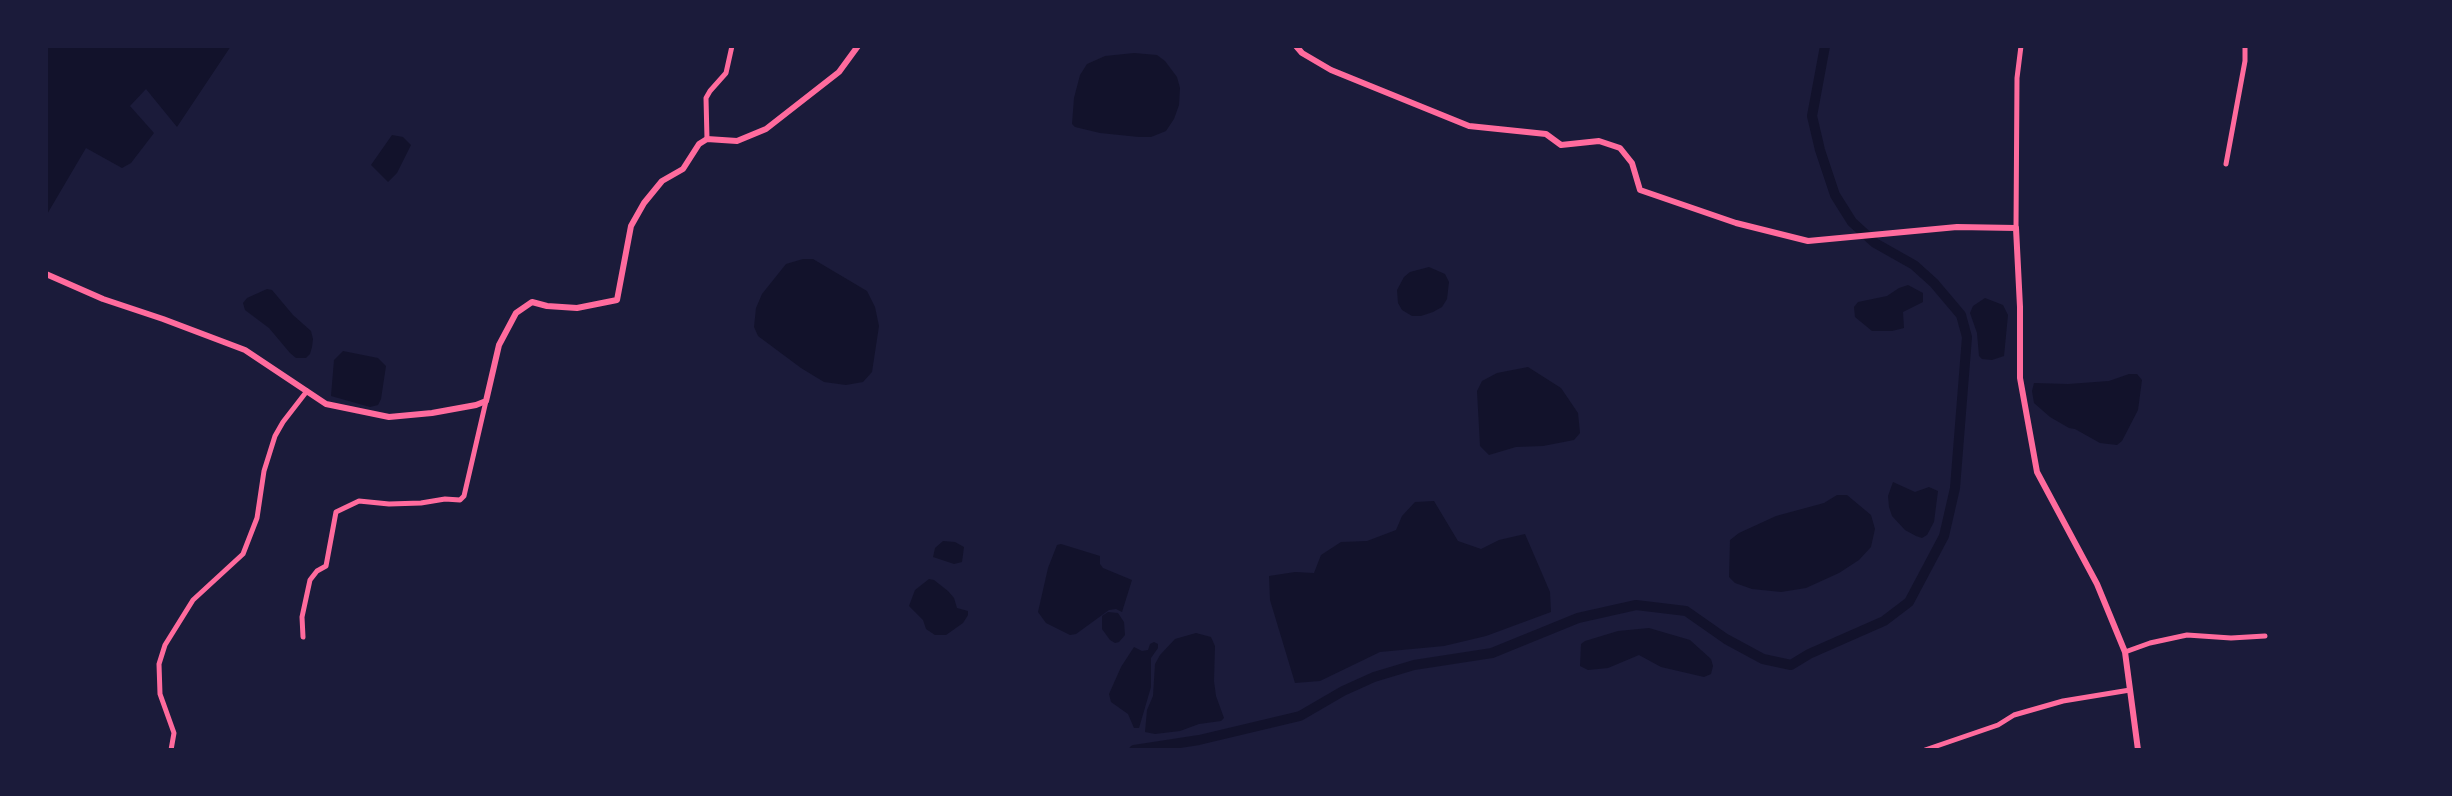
<!DOCTYPE html>
<html>
<head>
<meta charset="utf-8">
<style>
	body { margin:0 }
	#map { position:relative; width:2452px; height:796px; overflow:hidden; background:#1b1b3a; font-family:"Fira Sans Condensed",sans-serif }
	canvas { display:block }
	.frame { position:absolute; inset:0; border:48px solid #1b1b3a; pointer-events:none }
</style>
</head>
<body>
<div id="map">
<canvas width="2452" height="796"></canvas>
<div class="frame"></div>
</div>
<script>
const context = document.querySelector('canvas').getContext('2d');
context.lineJoin = 'round';
function fillPath(path, color) { context.fillStyle = color; context.fill(path, 'evenodd'); }
const poly = rows => new Path2D(rows.map(r => 'M' + r).join(''));
function trace(path, color, width, dash) { context.strokeStyle = color; context.lineWidth = width; context.lineCap = dash ? 'butt' : 'round'; context.setLineDash(dash || []); context.stroke(path); }
fillPath(poly([
	[46,46,231,46,177,127,146,89,130,106,154,133,131,163,122,168,86,148,46,216],
	[1134,53,1157,55,1165,61,1177,77,1180,88,1179,105,1174,119,1166,131,1151,137,1139,137,1100,133,1075,127,1072,124,1074,98,1080,75,1087,64,1105,56],
	[392,135,403,137,411,145,397,173,388,182,371,165],
	[803,259,813,259,867,291,875,307,879,326,872,372,863,382,846,385,824,382,801,368,758,336,754,327,756,308,762,294,786,264],
	[1429,267,1445,274,1449,282,1447,299,1442,307,1433,312,1421,316,1412,316,1402,310,1398,303,1397,290,1404,277,1410,272],
	[1908,285,1923,293,1923,302,1903,312,1904,328,1892,331,1872,331,1855,317,1854,307,1858,302,1887,296,1899,288],
	[267,289,272,290,293,315,311,331,313,339,312,347,310,354,306,358,296,358,290,353,269,328,245,310,243,303,247,298],
	[1985,298,2003,305,2008,315,2004,356,1992,360,1982,359,1979,356,1977,333,1970,313,1973,306],
	[343,351,378,358,386,366,381,399,378,405,370,407,331,396,334,360],
	[1528,367,1561,388,1578,413,1580,433,1574,440,1543,446,1516,447,1489,455,1480,446,1477,391,1482,381,1497,373],
	[2129,374,2137,374,2142,380,2138,410,2122,441,2117,445,2100,443,2075,429,2069,428,2050,417,2034,403,2032,391,2034,383,2068,384,2109,381],
	[1893,482,1915,492,1929,487,1938,491,1934,522,1927,535,1922,538,1916,536,1905,530,1892,516,1889,507,1888,496],
	[1837,495,1847,495,1871,515,1875,529,1871,547,1859,560,1839,573,1806,588,1781,592,1752,589,1735,583,1729,577,1730,540,1739,533,1776,516,1824,503],
	[1434,501,1458,541,1481,549,1499,540,1525,534,1550,592,1551,612,1486,636,1444,646,1380,652,1320,681,1295,683,1270,600,1269,576,1295,572,1314,573,1321,555,1341,542,1367,541,1396,530,1402,516,1415,502],
	[943,541,955,542,964,547,962,562,954,564,933,557,935,548],
	[1061,544,1100,556,1100,564,1103,568,1132,580,1122,612,1116,609,1109,610,1076,634,1070,635,1046,623,1038,612,1048,568,1057,545],
	[929,579,934,580,948,591,954,598,957,608,968,611,968,615,963,623,946,635,935,635,926,629,923,620,909,606,915,590],
	[1108,612,1118,613,1124,622,1125,635,1119,642,1115,643,1110,640,1102,629,1102,616],
	[1649,628,1690,640,1711,659,1713,666,1711,674,1704,677,1661,667,1639,655,1608,668,1588,670,1580,666,1581,644,1585,641,1618,631],
	[1196,633,1211,637,1215,646,1214,681,1216,696,1224,718,1221,721,1199,724,1180,731,1155,734,1145,732,1147,710,1153,696,1155,664,1160,655,1175,639],
	[1154,642,1158,644,1158,648,1151,658,1151,687,1139,728,1134,728,1128,714,1111,702,1109,694,1121,667,1134,647,1142,651,1148,650,1150,644]
]), '#12122b');
trace(poly([
	[1134,750,1199,740,1300,716,1343,691,1374,677,1414,665,1492,653,1578,618,1636,605,1686,611,1726,639,1763,659,1791,665,1809,654,1884,621,1909,602,1944,536,1955,488,1967,337,1961,315,1934,283,1914,265,1875,243,1852,222,1835,195,1820,150,1812,116,1825,46]
]), '#12122b', 10);
trace(poly([
	[707,139,706,98,710,91,726,73,732,46],
	[2226,164,2245,61,2245,46],
	[2016,228,2017,78,2021,46],
	[303,637,302,617,310,580,317,571,326,566,336,512,359,501,389,504,421,503,445,499,460,500,464,496,486,401],
	[2125,652,2150,643,2187,635,2231,638,2265,636],
	[171,750,174,733,160,694,159,664,165,645,193,600,243,554,257,518,264,471,275,436,283,422,307,391],
	[1925,750,1998,725,2014,715,2063,701,2130,690]
]), '#ff6b9d', 5);
trace(poly([
	[1296,46,1302,53,1331,70,1469,126,1546,134,1561,145,1599,141,1620,148,1632,163,1640,190,1736,223,1808,241,1957,227,2016,228,2020,307,2020,378,2037,472,2097,584,2125,652,2138,750],
	[46,274,103,299,163,319,245,350,326,404,389,417,432,413,476,405,486,401,499,345,516,313,532,302,547,306,577,308,617,300,631,226,644,203,662,181,683,169,699,144,707,139,737,141,766,129,839,72,858,46]
]), '#ff6b9d', 6);
</script>
</body>
</html>
